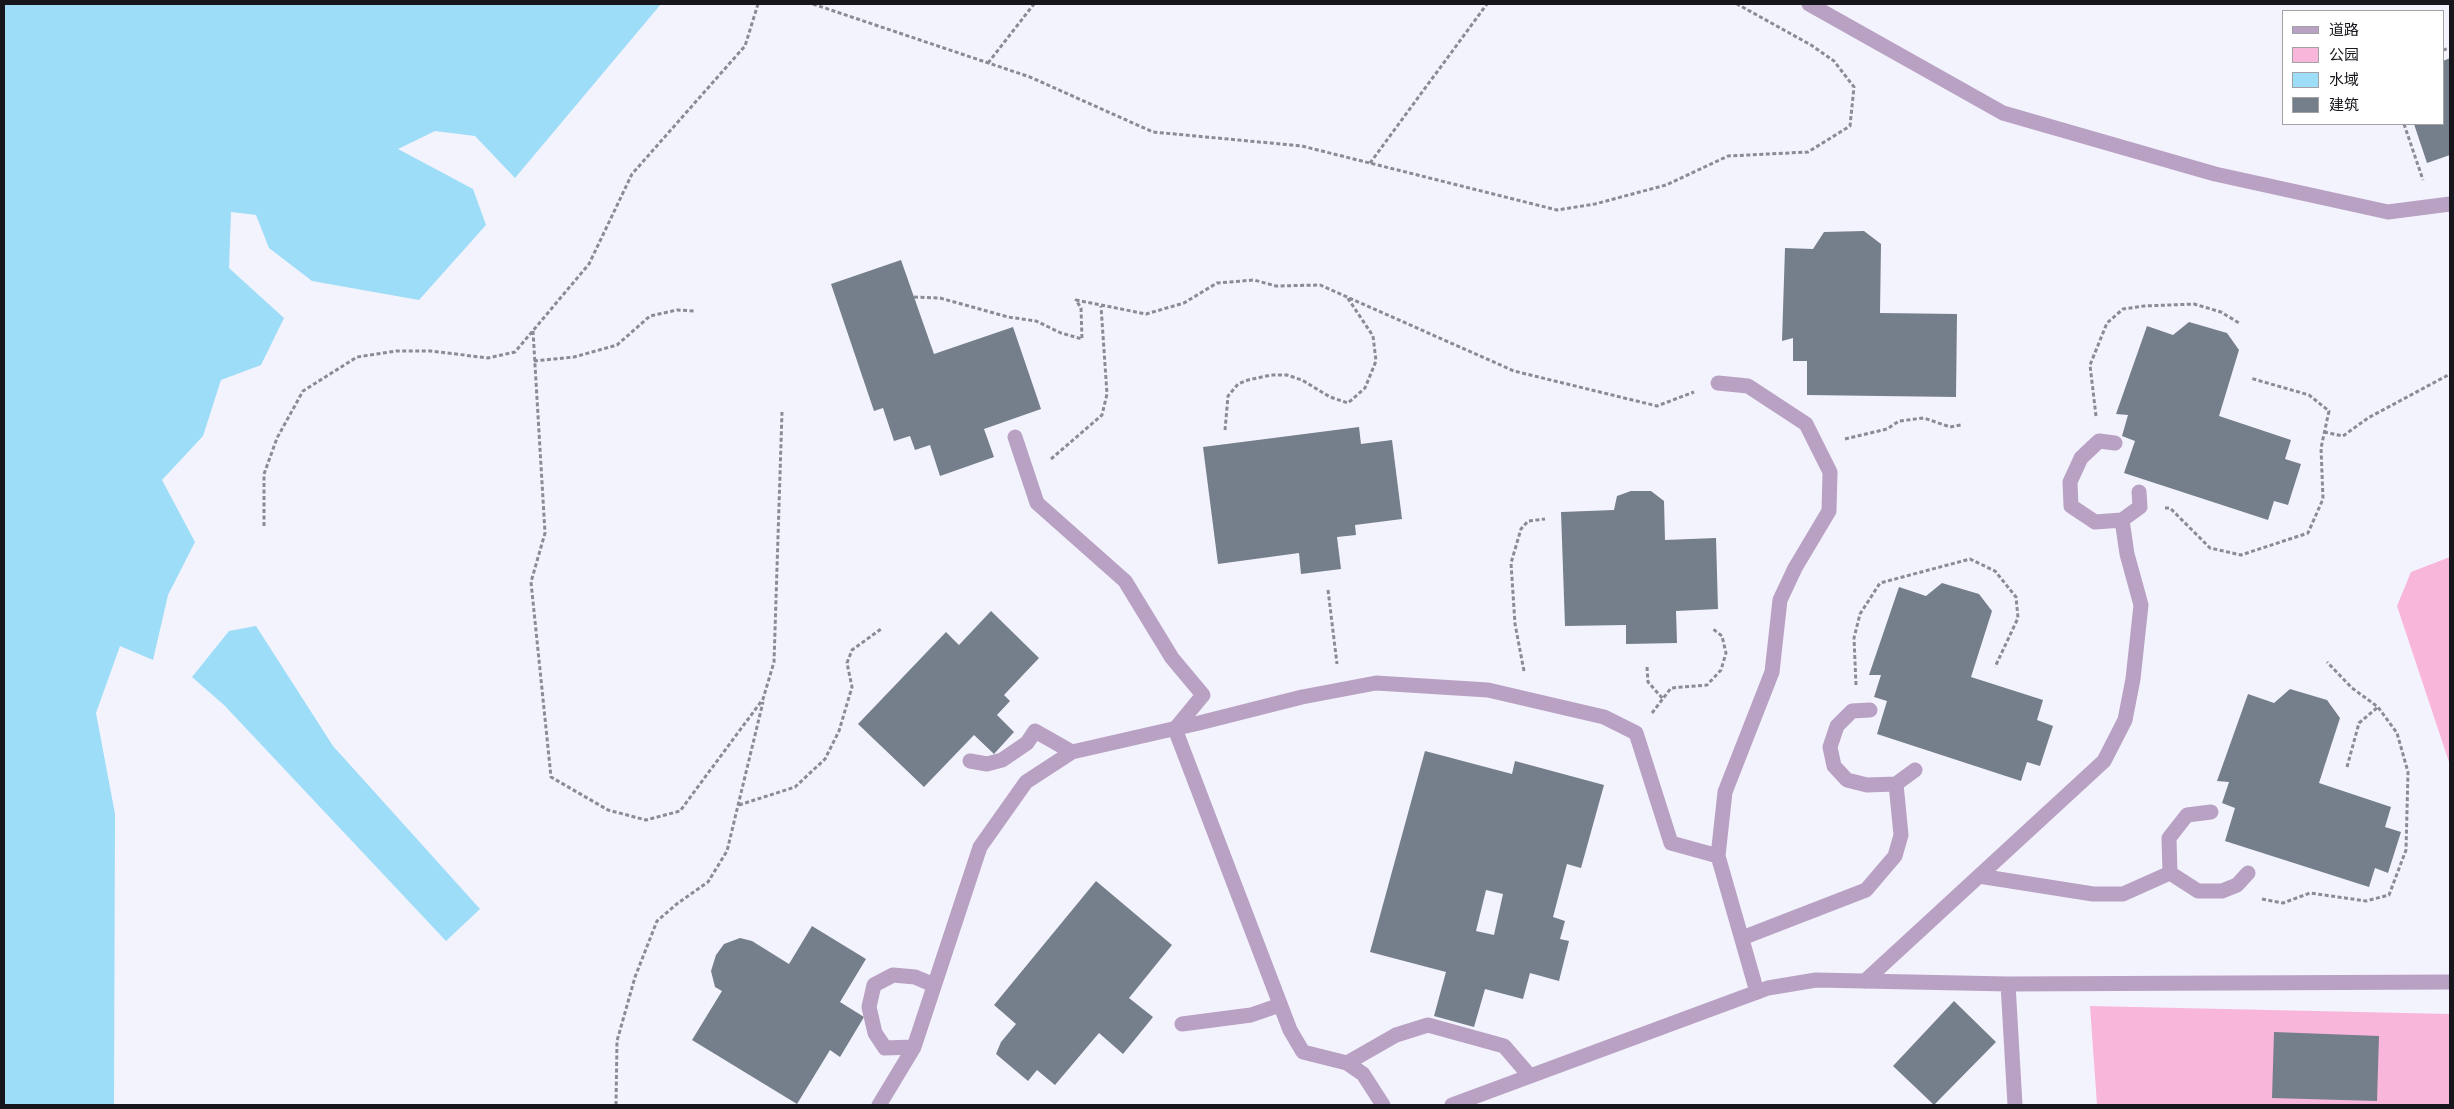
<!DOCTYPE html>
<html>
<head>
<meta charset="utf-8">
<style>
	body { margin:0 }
	#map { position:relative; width:2454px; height:1109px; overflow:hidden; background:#f3f3fe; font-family:Poppins,"Noto Sans SC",sans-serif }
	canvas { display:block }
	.frame { position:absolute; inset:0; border:5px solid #16161c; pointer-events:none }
	.legend { position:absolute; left:2282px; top:10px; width:162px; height:115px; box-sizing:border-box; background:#fff; border:1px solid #a2a2a4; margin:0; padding:6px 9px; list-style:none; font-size:15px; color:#16161c }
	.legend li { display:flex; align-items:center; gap:10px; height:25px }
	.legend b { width:25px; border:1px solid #a2a2a4 }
</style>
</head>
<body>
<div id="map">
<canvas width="2454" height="1109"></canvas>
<div class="frame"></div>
<ul class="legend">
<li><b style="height:6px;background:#b9a1c4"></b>道路</li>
<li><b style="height:14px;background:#f8b6db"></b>公园</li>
<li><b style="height:14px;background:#9dddf8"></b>水域</li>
<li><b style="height:14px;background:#757e8b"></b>建筑</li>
</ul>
</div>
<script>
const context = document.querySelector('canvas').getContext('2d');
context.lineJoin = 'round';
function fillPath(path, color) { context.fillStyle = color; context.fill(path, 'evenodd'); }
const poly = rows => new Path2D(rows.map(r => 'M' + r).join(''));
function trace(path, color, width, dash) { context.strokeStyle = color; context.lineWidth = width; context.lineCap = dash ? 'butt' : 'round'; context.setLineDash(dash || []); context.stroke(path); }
fillPath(poly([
	[2450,557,2450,765,2397,606,2411,572],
	[2090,1006,2450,1014,2450,1105,2097,1105]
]), '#f8b6db');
fillPath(poly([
	[4,4,661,4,515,178,475,136,435,131,398,149,473,189,486,225,419,300,312,281,269,248,256,215,231,212,229,268,284,318,261,365,221,380,203,436,162,480,195,542,168,595,153,660,120,646,96,713,115,814,114,1105,4,1105],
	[256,626,333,746,480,909,446,941,224,705,192,677,229,631]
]), '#9dddf8');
fillPath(poly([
	[2450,58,2450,155,2427,163,2414,124,2443,124,2443,61],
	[1864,231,1881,244,1880,313,1957,314,1956,397,1807,395,1807,361,1793,361,1793,338,1782,341,1785,248,1813,249,1824,232],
	[901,260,934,354,1013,327,1041,409,984,429,994,457,940,476,930,445,915,450,910,436,894,441,883,408,874,411,831,284],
	[2189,322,2227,333,2239,350,2219,416,2291,440,2285,459,2301,464,2288,505,2274,501,2268,520,2124,473,2135,441,2122,436,2128,415,2116,414,2147,326,2173,335],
	[1359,427,1361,444,1392,440,1402,519,1355,525,1356,535,1337,537,1341,569,1301,574,1299,553,1218,564,1203,447],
	[1631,491,1651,491,1664,501,1665,540,1716,538,1718,609,1676,611,1677,643,1626,644,1626,625,1565,626,1561,512,1614,510,1617,496],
	[1942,583,1979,594,1992,611,1971,677,2043,700,2037,720,2053,726,2040,766,2027,762,2021,781,1877,734,1887,701,1874,697,1881,675,1869,675,1899,587,1926,596],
	[991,611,1039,658,1004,695,1010,701,997,715,1014,732,994,754,974,735,924,787,858,724,946,632,959,645],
	[2290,689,2327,700,2340,718,2319,783,2391,807,2385,827,2401,832,2388,873,2375,868,2369,887,2225,841,2235,808,2222,803,2229,782,2217,781,2248,694,2274,703],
	[1425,751,1512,774,1515,761,1604,785,1581,868,1567,864,1553,917,1565,921,1560,939,1569,941,1559,981,1530,973,1523,999,1485,989,1474,1027,1434,1016,1446,972,1370,952],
	[1486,890,1503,894,1494,935,1476,931],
	[1096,881,1172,945,1129,998,1153,1017,1123,1054,1099,1033,1055,1085,1037,1070,1028,1081,996,1054,1001,1042,1016,1024,994,1005],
	[812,926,866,959,840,1002,864,1017,840,1057,830,1050,797,1104,692,1040,722,991,715,987,711,971,716,955,724,944,740,938,752,941,789,964],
	[1954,1001,1996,1042,1934,1105,1893,1066],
	[2274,1032,2379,1036,2377,1101,2272,1098]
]), '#757e8b');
trace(poly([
	[813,4,1030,77,1153,132,1302,146,1557,210,1595,204,1666,185,1728,156,1808,152,1850,126,1854,87,1834,61,1811,45,1737,4],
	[2443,50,2450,48],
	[988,63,1034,4],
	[2404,124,2423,180],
	[1370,163,1487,4],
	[914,297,940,298,1008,317,1036,321,1061,333,1082,339,1081,308,1076,300,1146,314,1184,303,1217,283,1254,280,1276,286,1320,285,1514,371,1657,406,1694,392],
	[533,331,545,533,531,582,551,777,608,810,646,820,680,811,763,699,774,662,782,412],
	[534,361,574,357,617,345,650,316,677,310,695,311],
	[2096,416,2090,365,2107,323,2123,309,2144,306,2194,304,2221,312,2239,323],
	[1225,430,1228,396,1238,384,1248,380,1271,375,1287,375,1302,380,1330,397,1348,403,1365,388,1376,361,1373,336,1347,297],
	[2324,432,2343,436,2368,418,2450,374],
	[1845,439,1887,429,1899,421,1924,418,1950,427,1961,425],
	[1051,459,1102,415,1107,394,1101,306],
	[2165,508,2170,508,2210,548,2241,555,2308,533,2323,499,2321,448,2329,411,2309,395,2250,378],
	[264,526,264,474,277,438,303,391,357,357,396,351,431,351,488,358,515,352,589,264,632,174,745,46,758,4],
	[1328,590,1337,664],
	[1647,667,1648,682,1663,699],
	[1524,671,1515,624,1511,563,1521,529,1528,521,1545,519],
	[1856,685,1854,638,1860,614,1880,583,1970,559,1995,571,2016,597,2018,618,1995,667],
	[1652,713,1671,688,1707,685,1721,670,1726,653,1722,636,1713,629],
	[2347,767,2359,723,2378,707],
	[739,805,795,787,825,759,839,731,852,687,847,663,852,650,881,629],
	[2262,899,2283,903,2310,893,2366,901,2389,895,2406,850,2408,772,2397,733,2378,707,2352,688,2327,662],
	[616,1105,617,1041,635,977,657,921,678,903,708,882,727,851,763,702]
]), '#8b8b94', 3, [4, 2.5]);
trace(poly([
	[1809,4,2003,113,2215,174,2388,212,2450,204],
	[1718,383,1748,386,1806,424,1830,472,1829,511,1795,568,1780,600,1772,672,1725,792,1718,856],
	[1015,437,1037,503,1125,581,1172,658,1203,695,1175,729,1290,1030,1303,1052,1347,1063,1363,1074,1383,1105],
	[2115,443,2099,441,2081,458,2070,482,2071,506,2095,522,2122,520,2140,507,2139,492],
	[1870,710,1852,711,1837,726,1830,747,1834,766,1847,780,1867,785,1896,784,1915,770],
	[970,761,987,764,1002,760,1027,743,1035,731,1072,752],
	[2170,873,2169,838,2187,815,2211,812],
	[1979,876,2093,894,2123,894,2170,873,2198,891,2222,891,2237,885,2248,873],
	[1742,938,1866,890,1895,856,1901,835,1896,784],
	[1865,981,2104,761,2125,720,2133,679,2141,605,2127,554,2122,520],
	[1182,1024,1251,1015,1280,1005],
	[914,1047,885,1048,875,1033,869,1007,874,985,893,975,915,977,934,985],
	[1347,1063,1396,1035,1428,1025,1504,1046,1529,1075],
	[879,1105,914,1047,980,847,1026,782,1072,752,1199,723,1302,697,1376,683,1488,690,1604,717,1636,733,1671,843,1718,856,1757,992]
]), '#b9a1c4', 15);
trace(poly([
	[1452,1105,1768,988,1816,980,2008,984],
	[2015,1105,2008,984,2450,982]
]), '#b9a1c4', 15);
</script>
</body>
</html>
